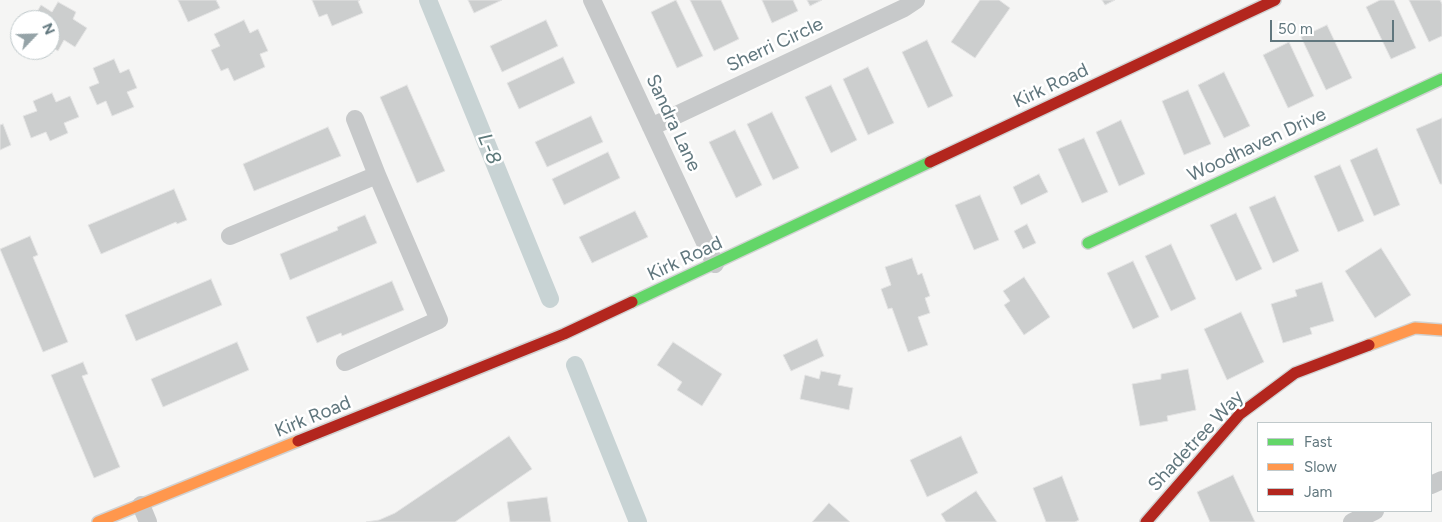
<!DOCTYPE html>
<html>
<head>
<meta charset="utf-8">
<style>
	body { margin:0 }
	#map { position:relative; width:1442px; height:522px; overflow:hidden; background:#f5f5f4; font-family:Figtree,sans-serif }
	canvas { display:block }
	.legend { position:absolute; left:1257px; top:422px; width:175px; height:90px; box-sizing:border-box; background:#fff; border:1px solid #c0c9cb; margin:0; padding:6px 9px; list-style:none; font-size:15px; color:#61777e }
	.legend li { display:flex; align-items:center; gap:10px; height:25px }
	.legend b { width:25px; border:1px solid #c0c9cb }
	.north { position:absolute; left:10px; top:10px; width:50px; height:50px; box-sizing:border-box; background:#fff; border:1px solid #c0c9cb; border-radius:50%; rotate:66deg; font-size:14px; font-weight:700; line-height:20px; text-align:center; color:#61777e }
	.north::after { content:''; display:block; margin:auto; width:18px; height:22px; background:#95a3a7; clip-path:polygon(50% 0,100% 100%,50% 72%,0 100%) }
	.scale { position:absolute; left:1270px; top:20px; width:124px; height:22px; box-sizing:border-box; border:2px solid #61777e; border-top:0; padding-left:6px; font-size:15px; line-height:18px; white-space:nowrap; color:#61777e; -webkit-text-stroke:4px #fff; paint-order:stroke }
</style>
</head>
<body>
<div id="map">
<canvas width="1442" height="522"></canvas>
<ul class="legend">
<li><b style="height:6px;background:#63d668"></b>Fast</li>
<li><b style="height:6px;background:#ff974d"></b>Slow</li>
<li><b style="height:6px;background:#b3261e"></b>Jam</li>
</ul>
<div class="north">N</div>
<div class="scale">50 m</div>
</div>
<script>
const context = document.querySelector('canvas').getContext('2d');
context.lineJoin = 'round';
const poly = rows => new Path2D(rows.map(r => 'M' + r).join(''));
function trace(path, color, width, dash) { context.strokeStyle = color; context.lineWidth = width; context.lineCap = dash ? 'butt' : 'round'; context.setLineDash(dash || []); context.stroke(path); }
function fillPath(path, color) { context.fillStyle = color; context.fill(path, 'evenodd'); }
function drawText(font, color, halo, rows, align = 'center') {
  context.font = font + ' Figtree,sans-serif'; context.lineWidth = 5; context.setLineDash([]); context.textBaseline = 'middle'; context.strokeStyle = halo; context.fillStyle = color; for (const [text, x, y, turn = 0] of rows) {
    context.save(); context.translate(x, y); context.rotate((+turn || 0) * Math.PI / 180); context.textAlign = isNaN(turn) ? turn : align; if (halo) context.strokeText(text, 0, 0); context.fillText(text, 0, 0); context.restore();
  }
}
trace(poly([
	[428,0,550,299],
	[575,365,638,522]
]), '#c8d3d4', 18);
const building = poly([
	[178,0,216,0,220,8,188,22,178,0],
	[312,0,360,0,358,1,363,13,332,26,327,14,319,17,312,0],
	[468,0,502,0,474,13,468,0],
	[676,0,703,56,677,68,651,12,676,0],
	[690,0,721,0,739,39,714,51,690,0],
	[762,0,793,0,798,11,772,23,762,0],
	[807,0,822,0,810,6,807,0],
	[980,0,999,0,1010,8,975,58,951,42,980,0],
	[1102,0,1115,0,1105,5,1102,0],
	[1380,0,1394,0,1416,48,1391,59,1366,7,1380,0],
	[1409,0,1440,0,1442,4,1442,36,1429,42,1409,0],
	[58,2,76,12,73,19,87,28,75,47,64,40,58,51,50,46,50,20,32,20,41,5,52,12,58,2],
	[244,20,250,33,258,29,268,51,260,54,265,67,234,81,228,68,221,71,211,50,220,46,214,34,244,20],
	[546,20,558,46,502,72,490,46,546,20],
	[1327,25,1352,78,1326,90,1301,37,1327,25],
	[927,40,953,96,928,108,902,52,927,40],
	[1289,42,1314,96,1288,108,1263,55,1289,42],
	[563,57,575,83,519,109,507,83,563,57],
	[114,59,120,73,129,69,137,88,127,92,134,107,112,116,106,101,97,105,89,87,99,83,93,68,114,59],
	[868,67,894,123,868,135,843,79,868,67],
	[1224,72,1250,126,1224,138,1198,85,1224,72],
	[407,85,445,171,417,183,380,97,407,85],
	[831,85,857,140,831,153,805,97,831,85],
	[1188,90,1211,144,1184,155,1162,101,1188,90],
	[52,93,56,102,70,96,79,117,64,123,68,133,50,141,46,132,31,138,23,116,37,111,33,101,52,93],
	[772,112,799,168,773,180,747,124,772,112],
	[591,116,603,142,547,167,535,142,591,116],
	[1442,118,1442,184,1440,184,1416,129,1442,118],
	[1121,120,1145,174,1119,186,1096,132,1121,120],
	[3,124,11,145,0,150,0,125,3,124],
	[328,127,341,156,254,191,243,164,328,127],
	[735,130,762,185,736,198,709,142,735,130],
	[1084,138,1108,192,1082,203,1058,149,1084,138],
	[1377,148,1400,205,1374,216,1350,160,1377,148],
	[608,152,620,178,564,205,552,179,608,152],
	[1340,165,1364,221,1338,232,1314,176,1340,165],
	[1039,174,1048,192,1021,205,1013,187,1039,174],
	[174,189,187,220,177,224,176,222,101,254,88,225,174,189],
	[980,195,999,240,974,250,955,205,980,195],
	[1275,196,1299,251,1273,263,1249,207,1275,196],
	[635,211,648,237,592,263,579,237,635,211],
	[1236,213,1262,269,1236,281,1210,225,1236,213],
	[365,215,377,243,290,280,280,254,338,230,337,227,365,215],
	[1027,224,1036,243,1023,249,1014,231,1027,224],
	[30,236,38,255,33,257,68,342,43,352,0,249,30,236],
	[1171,244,1196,299,1171,311,1145,256,1171,244],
	[1381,248,1411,295,1375,318,1345,271,1381,248],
	[912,258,918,275,922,273,930,296,925,298,930,313,918,317,928,345,908,352,892,308,888,309,881,289,891,285,885,267,912,258],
	[1133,261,1159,317,1133,329,1107,273,1133,261],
	[1024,277,1050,317,1024,335,1004,305,1010,301,1003,291,1024,277],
	[211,279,222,305,136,341,125,315,211,279],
	[392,281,404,310,342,336,341,333,317,343,306,317,392,281],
	[1322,282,1334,321,1310,328,1312,334,1283,343,1271,304,1297,296,1295,290,1322,282],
	[1241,312,1264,362,1227,380,1204,329,1241,312],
	[817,339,824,356,791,371,783,355,817,339],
	[237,342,249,370,163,407,151,379,237,342],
	[673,342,722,374,702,406,677,390,682,382,657,365,673,342],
	[83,362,88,374,82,376,120,467,94,478,51,375,83,362],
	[1188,369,1196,410,1167,416,1168,421,1140,426,1132,384,1161,379,1161,374,1188,369],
	[821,371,841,375,838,385,853,388,849,410,800,399,805,375,819,379,821,371],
	[509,436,532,469,455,522,366,522,379,520,395,513,509,436],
	[961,436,978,473,927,497,910,460,961,436],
	[1233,475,1255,522,1210,522,1197,492,1233,475],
	[1062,476,1079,520,1075,522,1046,522,1033,488,1062,476],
	[976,491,997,522,946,522,941,514,976,491],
	[547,497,551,522,510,522,507,502,547,497],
	[829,503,850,522,812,522,829,503]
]);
fillPath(building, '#cccece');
trace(building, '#e4e4e4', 1);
const fast = poly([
	[1088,243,1442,79],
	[632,302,930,162]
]);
const slow = poly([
	[1369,345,1415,328,1442,330],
	[98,522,298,441]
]);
const jam = poly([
	[930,162,1275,0],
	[298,441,564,334,632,302],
	[1146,522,1240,414,1295,373,1369,345]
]);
trace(fast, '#d1d2d2', 14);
trace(slow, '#d1d2d2', 14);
trace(jam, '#d1d2d2', 14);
trace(poly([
	[592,0,715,264],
	[651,127,904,8,916,0],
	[230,236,377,175],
	[345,362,439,320,377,175,355,119],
	[1431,485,1442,480],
	[141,505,148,522],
	[1352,522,1375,511]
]), '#c7c9ca', 18);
trace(fast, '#63d668', 11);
trace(slow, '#ff974d', 11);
trace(jam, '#b3261e', 11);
drawText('19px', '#61777e', '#fff', [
	["Sherri Circle",775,45,-25],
	["Kirk Road",1051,86,-25],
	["Sandra Lane",673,123,65],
	["Woodhaven Drive",1257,145,-25],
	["Kirk Road",685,259,-25],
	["Kirk Road",313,417,-22],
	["Shadetree Way",1196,441,-47]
]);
drawText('italic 20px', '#5c7879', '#fff', [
	["L-8",489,149,68]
]);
</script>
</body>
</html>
